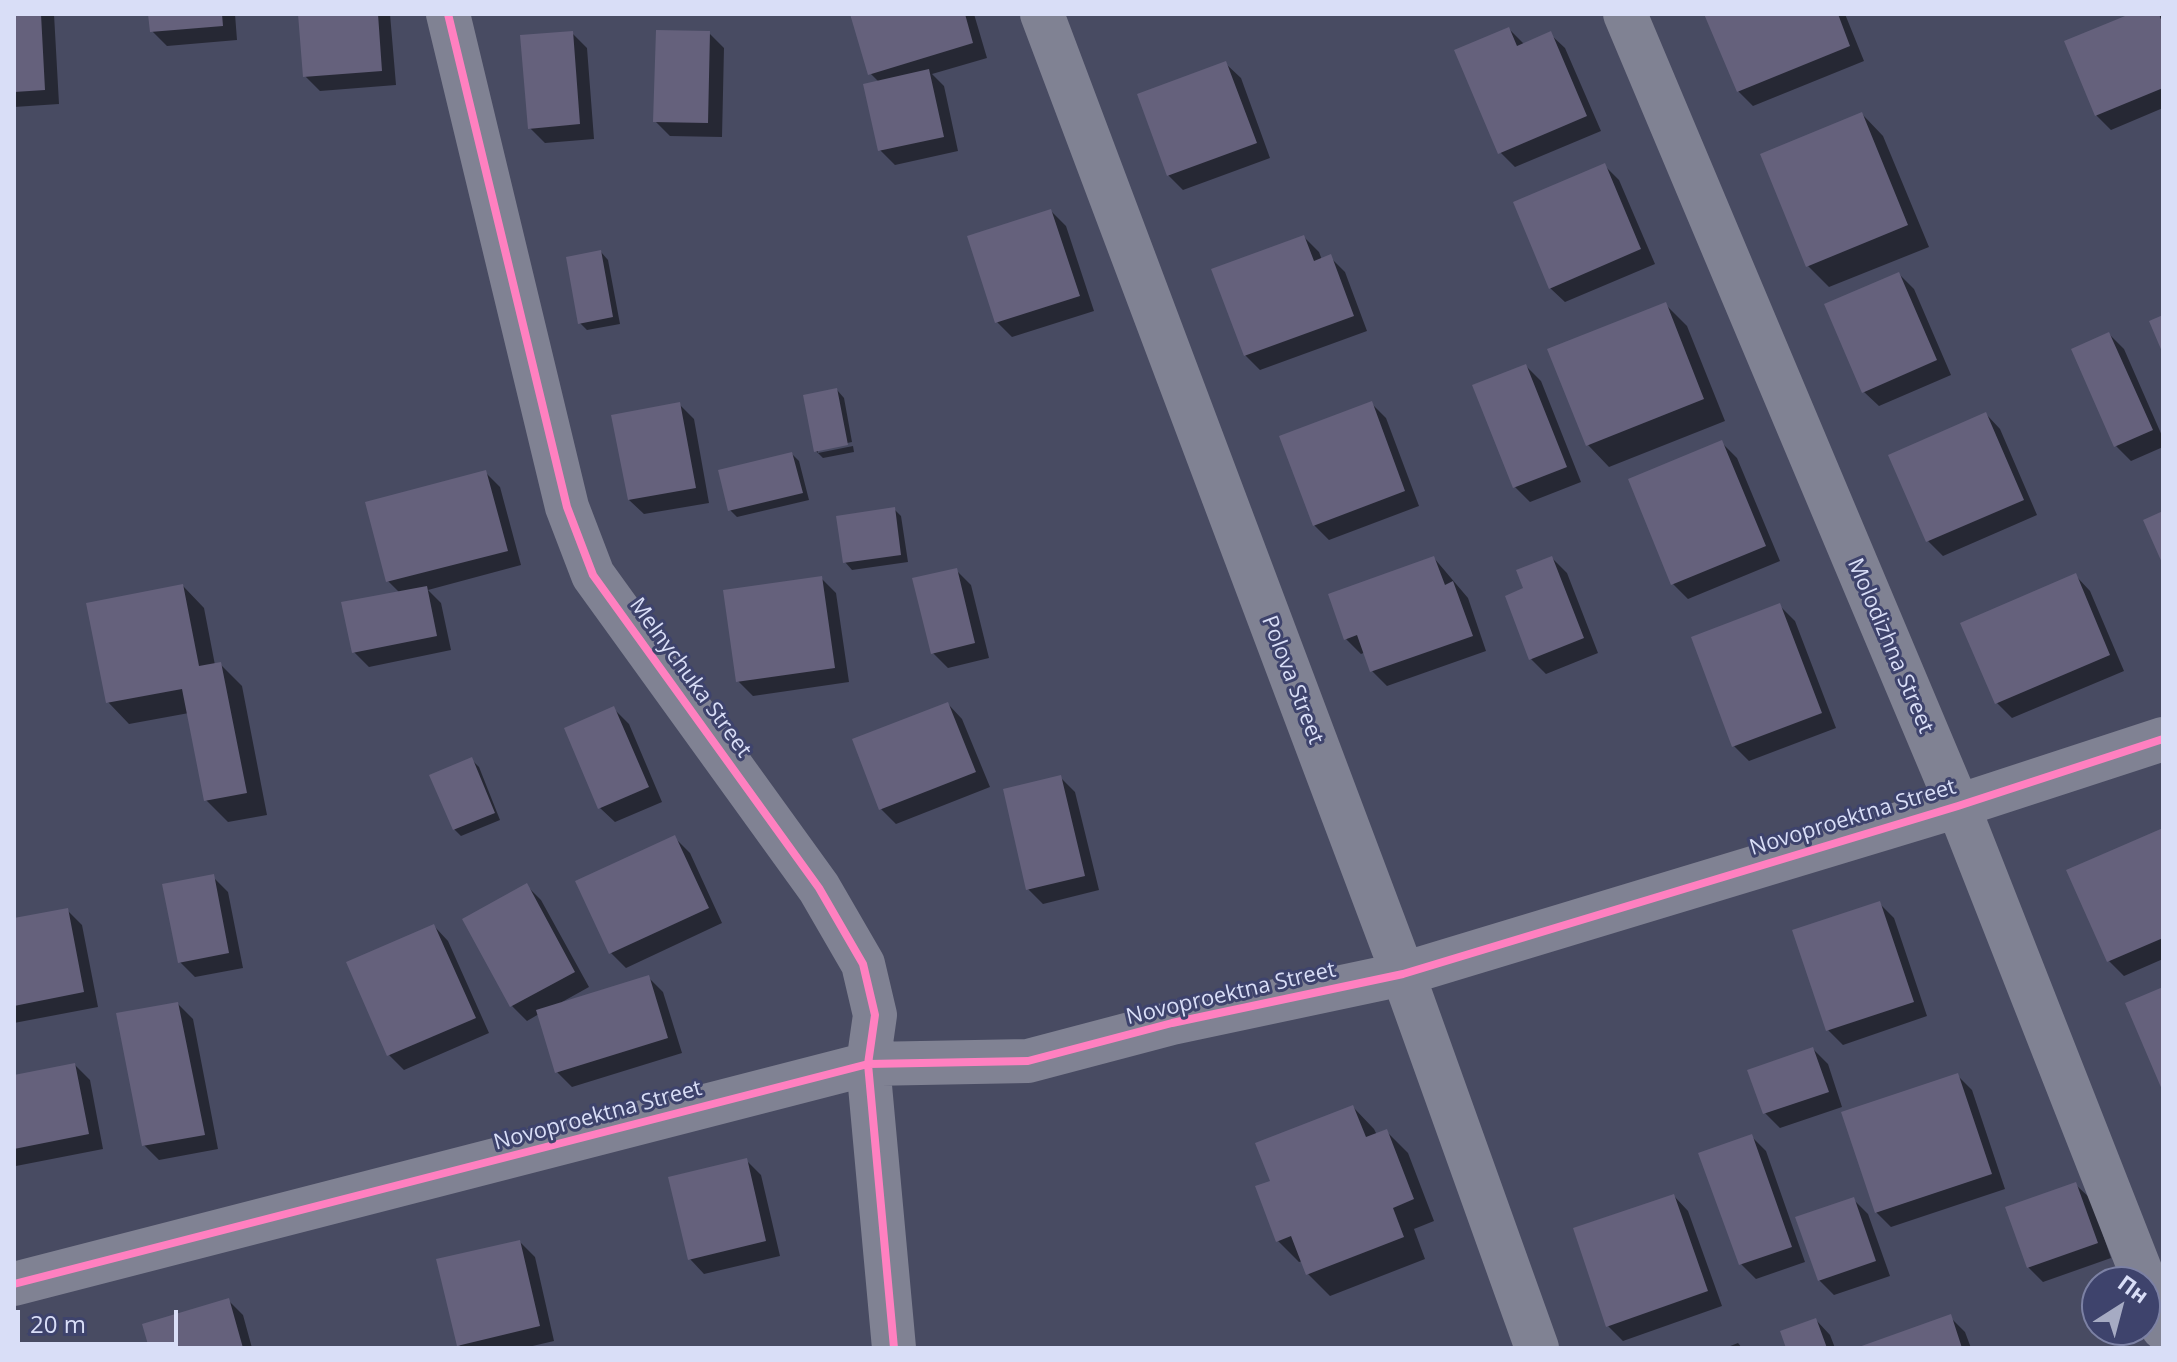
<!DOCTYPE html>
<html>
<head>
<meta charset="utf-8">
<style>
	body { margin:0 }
	#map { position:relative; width:2177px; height:1362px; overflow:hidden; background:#484b62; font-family:"Open Sans",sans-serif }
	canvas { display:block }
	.frame { position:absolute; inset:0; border:16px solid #d9def7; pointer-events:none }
	.north { position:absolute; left:2081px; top:1266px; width:80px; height:80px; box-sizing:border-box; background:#3e436c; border:2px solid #7c81a4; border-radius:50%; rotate:36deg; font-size:22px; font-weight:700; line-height:32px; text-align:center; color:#d9def7 }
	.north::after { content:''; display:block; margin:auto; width:28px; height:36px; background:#a6abc3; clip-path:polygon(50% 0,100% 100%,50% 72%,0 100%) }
	.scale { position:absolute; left:16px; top:1310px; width:162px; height:36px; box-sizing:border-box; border:4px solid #d9def7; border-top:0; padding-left:10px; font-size:24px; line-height:28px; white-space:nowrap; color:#d9def7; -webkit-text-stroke:6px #3e436c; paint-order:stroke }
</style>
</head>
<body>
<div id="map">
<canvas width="2177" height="1362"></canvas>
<div class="frame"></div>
<div class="north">Пн</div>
<div class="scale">20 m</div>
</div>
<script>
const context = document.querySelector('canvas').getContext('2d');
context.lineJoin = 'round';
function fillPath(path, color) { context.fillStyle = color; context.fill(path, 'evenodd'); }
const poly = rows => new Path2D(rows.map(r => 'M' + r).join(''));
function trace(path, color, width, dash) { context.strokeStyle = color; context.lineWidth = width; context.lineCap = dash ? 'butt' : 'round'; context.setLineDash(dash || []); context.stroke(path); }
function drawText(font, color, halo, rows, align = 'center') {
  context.font = font + ' "Open Sans",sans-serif'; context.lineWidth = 6; context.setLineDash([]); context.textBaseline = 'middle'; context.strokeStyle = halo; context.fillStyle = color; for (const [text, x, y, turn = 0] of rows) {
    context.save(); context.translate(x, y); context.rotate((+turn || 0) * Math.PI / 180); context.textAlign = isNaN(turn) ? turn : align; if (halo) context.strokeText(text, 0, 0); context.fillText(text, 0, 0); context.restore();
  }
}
fillPath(poly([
	[14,14,54,14,59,104,14,107],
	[150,14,235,14,237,40,167,46,152,31],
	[300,14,390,14,396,85,320,91,305,76],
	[852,14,974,14,987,58,932,74,944,86,958,151,895,165,880,150,879,82,870,73],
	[1707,14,1845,14,1864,61,1753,106,1738,91],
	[2135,14,2163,15,2163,108,2111,130,2096,115],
	[1509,29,1525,45,1550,34,1565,48,1601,131,1515,167,1500,152],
	[572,33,587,48,594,139,545,143,530,128],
	[709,33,724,48,722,137,670,136,655,121],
	[1226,64,1241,78,1270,158,1183,190,1168,175],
	[1862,114,1883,136,1929,247,1829,287,1808,266],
	[1604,165,1619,180,1655,264,1565,302,1550,288],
	[1051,211,1066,226,1094,311,1012,337,997,322],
	[1304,237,1319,252,1322,260,1330,257,1345,272,1367,331,1260,370,1245,355],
	[601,252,608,260,620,324,587,330,580,323],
	[1899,274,1914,289,1951,375,1879,406,1864,392],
	[1665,304,1687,326,1725,421,1609,467,1588,445],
	[2109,334,2124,349,2163,438,2163,447,2131,461,2116,446],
	[1526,366,1541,381,1581,482,1530,502,1515,487,1475,386],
	[837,390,844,398,852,442,818,449,818,453,853,446,854,452,823,458,816,451],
	[1371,403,1386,418,1419,506,1329,540,1314,525],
	[679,404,694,419,709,503,644,514,629,500],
	[1986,414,2000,429,2037,515,1943,556,1928,541],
	[1722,443,1737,458,1780,561,1688,599,1673,584,1631,480],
	[792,454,799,461,809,500,737,517,730,510],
	[485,472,500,487,521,565,428,590,441,603,451,650,369,667,354,652,400,593,388,581],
	[894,509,901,516,908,562,852,570,845,562],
	[1434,558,1468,598,1486,651,1387,686,1372,671,1366,652,1361,654,1346,639,1330,595],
	[1552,558,1567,573,1598,653,1546,674,1531,659,1526,590],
	[956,570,971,585,989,658,948,668,933,653],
	[2076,576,2090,591,2124,671,2012,718,1997,703],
	[821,578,836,593,849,682,753,696,738,681],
	[183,586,204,608,215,665,220,664,242,686,267,815,228,822,206,800,189,713,129,724,108,702],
	[1780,606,1795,621,1836,728,1749,761,1734,746],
	[948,704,962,719,990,787,896,824,881,809],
	[614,709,629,724,662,802,615,822,600,808],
	[472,760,479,767,500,820,461,836,454,829],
	[1060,777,1075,792,1099,890,1043,904,1028,889],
	[2163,830,2163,959,2124,976,2109,961,2069,871],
	[675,838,690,853,722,923,626,968,611,953],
	[213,877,228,892,243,968,195,977,180,962],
	[526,885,541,900,589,987,562,1002,563,1004,648,977,663,992,682,1053,572,1087,557,1072,539,1014,527,1021,512,1006],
	[1879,903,1894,918,1927,1016,1843,1045,1828,1030],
	[67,910,82,925,98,1007,14,1023,14,920],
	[434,926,448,941,489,1033,404,1070,389,1055],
	[178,1004,193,1019,218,1149,159,1160,144,1145],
	[1813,1049,1828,1064,1842,1107,1780,1128,1765,1113],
	[75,1065,90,1080,103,1149,16,1166,14,1164,14,1077],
	[1957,1075,1972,1090,2005,1189,1891,1227,1876,1212],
	[1353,1107,1374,1129,1377,1135,1387,1132,1408,1153,1434,1221,1414,1229,1425,1259,1330,1296,1308,1274,1303,1261,1299,1262,1278,1241,1273,1182],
	[1751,1136,1766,1151,1805,1262,1756,1279,1741,1264],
	[746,1160,761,1175,780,1256,704,1274,690,1259],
	[2076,1185,2091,1199,2111,1258,2043,1282,2028,1267],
	[1674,1196,1688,1211,1722,1306,1623,1341,1608,1326],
	[1853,1199,1868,1214,1890,1276,1834,1295,1819,1280],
	[520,1242,535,1257,554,1341,524,1348,462,1348,459,1345],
	[228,1300,243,1315,252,1348,151,1348],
	[1950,1317,1965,1332,1971,1348,1861,1348],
	[1816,1320,1830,1335,1835,1348,1788,1348],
	[1738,1343,1742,1348,1725,1348]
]), '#0007');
fillPath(poly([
	[14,14,41,14,45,90,14,92],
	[148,14,222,14,223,26,150,32],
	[298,14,378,14,382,71,303,77],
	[850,14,965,14,973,43,868,75],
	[1704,14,1838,14,1850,46,1737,92],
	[2130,14,2159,14,2163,25,2163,88,2095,116,2064,41],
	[1509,27,1517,46,1551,31,1587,116,1498,154,1454,50],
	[656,30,710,31,708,123,653,122],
	[573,31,580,124,528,129,520,35],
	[1226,61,1257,143,1167,176,1137,94],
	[929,69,944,137,878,151,863,84],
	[1862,112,1908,225,1806,267,1760,154],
	[1605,163,1641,249,1549,289,1513,202],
	[1051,209,1080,296,995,323,967,236],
	[1304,235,1314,261,1331,254,1354,316,1244,356,1211,269],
	[601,250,613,317,578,324,566,257],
	[1899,272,1937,360,1862,393,1824,304],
	[1666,302,1704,399,1586,446,1547,349],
	[2163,315,2163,354,2149,321],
	[2109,332,2153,430,2114,447,2071,349],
	[1526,364,1567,467,1513,488,1472,385],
	[837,388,848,445,814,452,803,395],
	[1372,401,1405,491,1313,526,1279,436],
	[680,402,696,488,628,500,611,415],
	[1986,412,2024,500,1926,542,1888,455],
	[1722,440,1766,546,1671,585,1628,479],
	[792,452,803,493,728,511,718,470],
	[486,470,508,551,386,582,365,502],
	[895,507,901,555,843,563,836,516],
	[2163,511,2163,565,2143,520],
	[1434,556,1445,585,1453,581,1473,636,1370,672,1357,635,1344,640,1328,594],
	[1552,556,1584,638,1529,660,1505,596,1523,588,1516,570],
	[957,568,975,643,931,654,912,578],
	[2076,573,2110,655,1995,704,1960,623],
	[822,576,835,668,736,682,723,590],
	[183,584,199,666,221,662,247,793,204,801,182,689,106,703,86,603],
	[427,586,437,636,352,653,341,602],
	[1780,603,1822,713,1732,747,1691,637],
	[948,702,976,772,879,810,852,739],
	[614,706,649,787,598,809,564,728],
	[472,757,495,813,453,830,429,775],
	[1061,775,1085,876,1026,890,1003,789],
	[2163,828,2163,938,2107,962,2066,870],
	[675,835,709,908,609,954,575,881],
	[214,874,229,953,178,963,162,884],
	[527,883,575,972,510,1007,462,919],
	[1880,901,1914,1002,1826,1031,1792,930],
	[68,908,84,992,14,1006,14,918],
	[434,924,476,1018,387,1056,346,962],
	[649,975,668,1038,555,1073,536,1010],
	[2163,987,2163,1092,2125,1003],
	[178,1002,205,1135,142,1146,116,1013],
	[1813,1047,1829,1092,1763,1114,1747,1070],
	[75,1063,89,1134,14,1149,14,1075],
	[1958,1073,1992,1174,1875,1213,1841,1112],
	[1353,1105,1366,1137,1387,1129,1414,1199,1393,1208,1404,1237,1306,1275,1291,1236,1276,1242,1255,1186,1270,1181,1255,1143],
	[1752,1134,1792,1247,1739,1265,1698,1153],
	[747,1158,766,1241,688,1260,668,1177],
	[2076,1182,2098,1243,2027,1268,2005,1207],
	[1674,1194,1708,1291,1606,1327,1573,1228],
	[1854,1197,1876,1261,1818,1281,1795,1217],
	[520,1240,540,1326,457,1346,436,1259],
	[229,1298,243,1348,149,1348,142,1324],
	[1951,1314,1962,1348,1856,1348],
	[1816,1318,1827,1348,1786,1348,1780,1331]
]), '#65617c');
trace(poly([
	[448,14,567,507,593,575,819,888,863,964,875,1015,868,1064,894,1348],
	[1042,14,1403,974,1537,1348],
	[1625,14,1958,806,2163,1328],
	[14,1284,868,1064,1028,1061,1172,1023,1403,974,1958,806,2163,739]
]), '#808293', 44);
trace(poly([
	[448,14,567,507,593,575,819,888,863,964,875,1015,868,1064,894,1348],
	[14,1284,868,1064,1028,1061,1172,1023,1403,974,1958,806,2163,739]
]), '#ff80c0', 8);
drawText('22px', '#d9def7', '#3e436c', [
	["Molodizhna Street",1890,646,67],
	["Melnychuka Street",690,678,54],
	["Polova Street",1292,680,69],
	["Novoproektna Street",1853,818,-17],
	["Novoproektna Street",1231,994,-13],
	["Novoproektna Street",598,1116,-15]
]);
</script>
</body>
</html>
